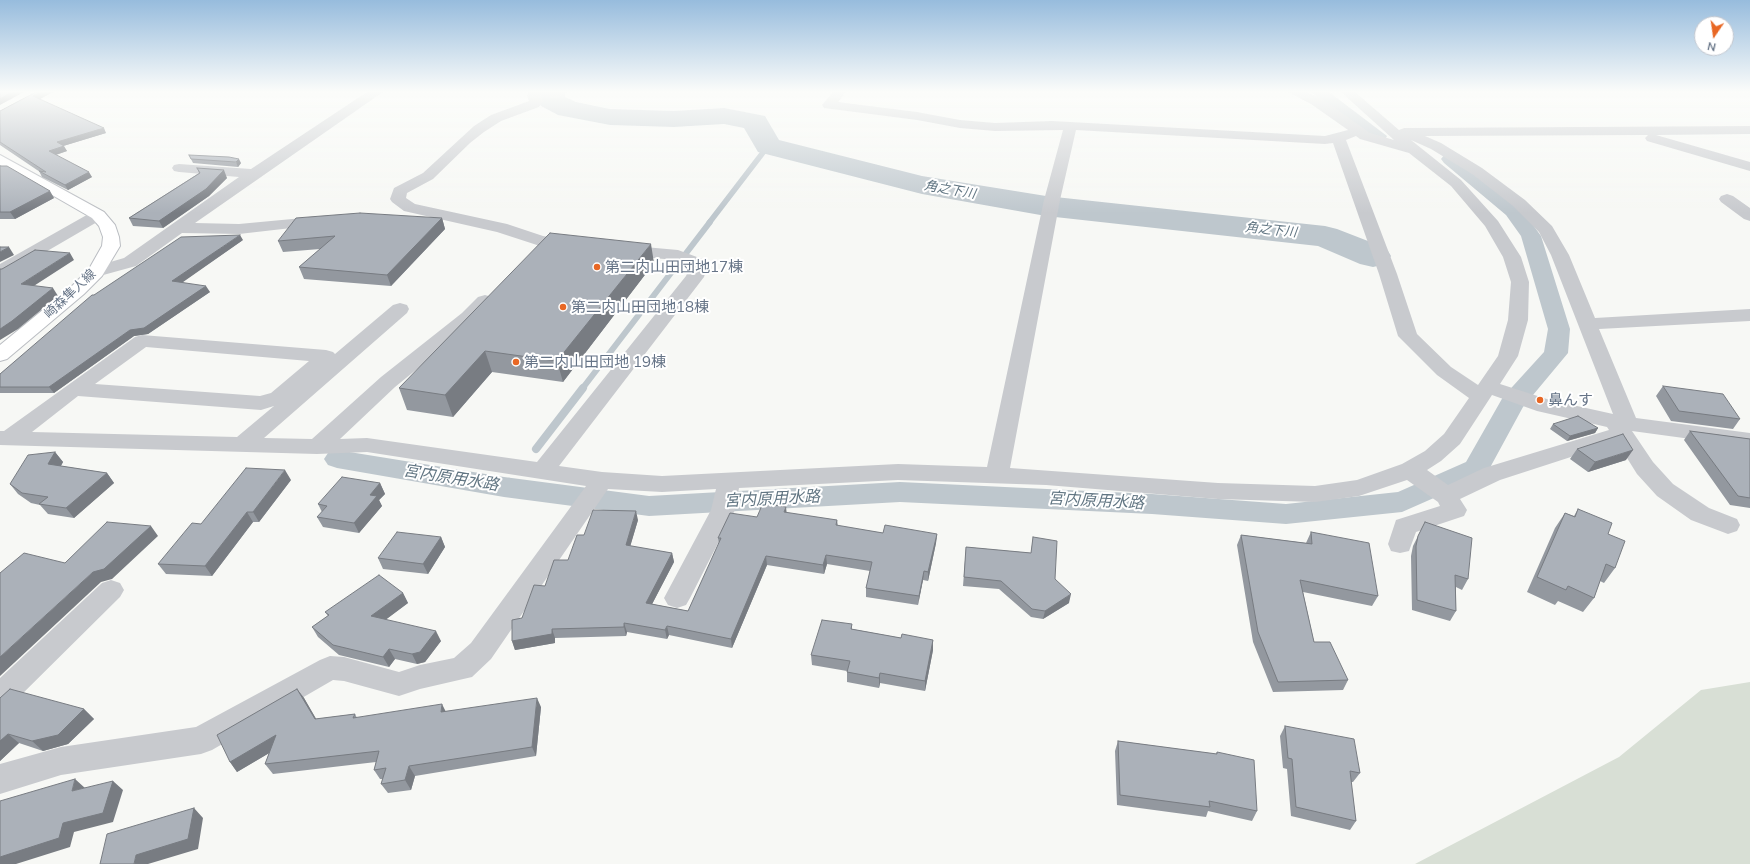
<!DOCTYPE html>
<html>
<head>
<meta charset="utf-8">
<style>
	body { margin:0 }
	#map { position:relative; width:1750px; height:864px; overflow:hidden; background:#f7f8f5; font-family:Mulish,sans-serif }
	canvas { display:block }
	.north { position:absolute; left:1694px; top:16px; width:40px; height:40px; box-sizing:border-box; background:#fff; border:1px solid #c2c7cf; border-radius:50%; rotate:193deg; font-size:11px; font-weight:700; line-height:16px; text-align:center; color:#667487 }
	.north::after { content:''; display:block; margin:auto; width:14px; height:18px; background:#e86724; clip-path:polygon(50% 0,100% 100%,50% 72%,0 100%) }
</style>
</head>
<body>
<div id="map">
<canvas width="1750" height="864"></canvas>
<div class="north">N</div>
</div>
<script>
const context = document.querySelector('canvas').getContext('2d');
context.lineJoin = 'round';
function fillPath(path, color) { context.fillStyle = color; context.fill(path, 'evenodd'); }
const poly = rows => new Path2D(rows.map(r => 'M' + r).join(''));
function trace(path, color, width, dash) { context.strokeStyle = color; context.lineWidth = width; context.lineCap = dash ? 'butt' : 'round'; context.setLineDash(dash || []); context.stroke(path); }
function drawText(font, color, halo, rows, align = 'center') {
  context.font = font + ' Mulish,"Noto Sans JP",sans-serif'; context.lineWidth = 4; context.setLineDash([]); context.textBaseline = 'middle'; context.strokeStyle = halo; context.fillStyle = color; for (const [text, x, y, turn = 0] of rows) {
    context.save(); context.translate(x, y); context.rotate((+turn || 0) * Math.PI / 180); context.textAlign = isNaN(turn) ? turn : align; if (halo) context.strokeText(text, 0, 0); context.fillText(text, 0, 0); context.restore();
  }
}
fillPath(poly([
	[1750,682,1750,864,1415,864,1619,757,1701,690]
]), '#d8dfd5');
trace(poly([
	[709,223,768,146]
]), '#bec7cd', 5.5);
trace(poly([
	[582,389,710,222]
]), '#bec7cd', 6);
trace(poly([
	[536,449,583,388],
	[504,487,509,482]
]), '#bec7cd', 8);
fillPath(poly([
	[1311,92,1329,92,1387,136,1385,140,1379,141,1373,140,1311,92],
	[1450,154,1456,155,1520,207,1541,236,1570,329,1568,353,1523,407,1486,475,1402,512,1286,524,1152,514,900,502,649,516,504,497,337,468,328,465,324,459,328,453,337,450,504,477,649,496,900,482,1152,494,1286,504,1398,492,1466,462,1503,397,1544,352,1548,329,1521,236,1506,215,1444,163,1441,159,1444,155,1450,154]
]), '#bec7cd');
fillPath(poly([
	[539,92,565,92,565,97,576,102,610,109,674,111,724,108,755,114,765,116,779,140,922,176,1046,196,1325,226,1337,229,1386,248,1391,256,1386,264,1373,267,1360,264,1318,246,1046,216,922,194,758,152,744,128,724,124,674,127,610,125,558,115,541,106,538,100,539,92]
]), '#bec7cd');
const major = poly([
	[0,155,104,212,115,225,119,237,120,246,102,276,84,294,7,359,0,361,0,345,72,286,89,269,102,246,103,237,99,226,92,218,0,165,0,155]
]);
trace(major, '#babdc2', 2);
fillPath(poly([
	[367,92,383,92,195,223,239,224,303,218,309,220,311,223,309,226,239,234,182,233,136,266,96,277,90,276,87,272,90,268,124,258,239,177,179,172,174,171,172,168,174,165,179,164,251,169,367,92],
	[529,92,539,92,541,95,543,101,539,107,501,121,484,132,470,143,433,179,407,193,406,198,415,204,507,224,543,236,576,242,579,246,576,250,570,251,540,246,497,232,404,211,392,202,390,199,394,188,423,173,474,126,491,115,529,101,527,95,529,92],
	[551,92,567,92,556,99,551,98,549,95,551,92],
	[833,92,846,92,838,102,917,112,960,120,995,123,1052,121,1325,136,1348,130,1311,104,1288,92,1306,92,1321,98,1370,133,1394,140,1341,92,1355,92,1399,130,1404,128,1750,126,1750,134,1656,135,1750,162,1750,171,1647,141,1645,138,1648,135,1425,136,1441,143,1482,168,1525,200,1552,226,1569,255,1595,318,1750,309,1750,321,1599,329,1636,418,1750,433,1750,447,1632,431,1653,462,1673,484,1709,508,1737,519,1740,525,1737,531,1728,534,1691,520,1657,496,1637,474,1617,442,1500,480,1460,499,1467,510,1464,516,1416,532,1409,551,1400,553,1391,551,1388,544,1396,520,1440,506,1438,502,1407,480,1359,496,1315,502,1218,499,1046,485,898,480,739,488,735,510,690,598,686,605,677,608,668,605,664,598,711,510,716,489,662,492,608,489,491,659,472,677,420,689,399,696,344,681,333,680,212,750,201,754,61,775,0,794,0,764,61,747,196,727,320,660,330,656,344,657,399,672,420,665,454,658,471,643,586,486,367,452,317,454,0,445,0,431,4,431,135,337,142,335,326,350,333,352,335,354,393,305,400,303,407,305,409,309,407,313,264,438,312,439,381,377,462,313,478,297,485,295,492,297,494,301,476,321,395,387,340,439,367,438,537,462,686,276,690,266,675,260,622,255,616,254,613,250,616,246,622,245,678,250,705,260,708,264,704,277,559,466,602,472,662,476,898,464,987,467,1044,200,1063,130,995,131,960,128,917,120,824,108,822,105,833,92],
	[1076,130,1325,144,1333,143,1379,274,1398,336,1437,375,1469,398,1444,434,1425,451,1402,464,1357,480,1315,486,1218,483,1010,468,1060,200,1076,130],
	[1356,136,1360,139,1409,153,1451,186,1485,226,1503,257,1511,282,1508,320,1498,356,1478,385,1451,367,1417,334,1397,274,1346,140,1356,136],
	[1411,140,1431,149,1472,174,1513,206,1539,232,1551,255,1613,414,1550,400,1500,384,1518,356,1528,320,1529,282,1521,257,1498,221,1461,180,1411,140],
	[146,347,309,361,271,393,260,396,95,384,146,347],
	[1492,395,1537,411,1607,427,1609,430,1484,468,1448,485,1427,470,1441,461,1460,444,1492,395],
	[78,396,261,410,274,406,237,437,32,432,78,396],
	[1727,194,1733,196,1750,208,1750,221,1744,219,1721,202,1719,199,1721,196,1727,194],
	[98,210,104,212,106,215,104,218,6,275,0,276,0,264,92,212,98,210],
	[111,580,120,583,124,590,120,597,10,706,0,710,0,678,102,583,111,580]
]), '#c8cace');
fillPath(major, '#fff');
fillPath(poly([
	[36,92,53,92,40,99,106,133,63,146,67,151,56,155,92,177,68,190,42,177,39,171,40,172,0,145,0,111],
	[189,155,241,163,238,167,193,163],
	[0,166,54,198,15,219,0,219],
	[197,168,227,178,209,196,163,228,133,226,129,218,199,173],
	[442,218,445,229,391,286,304,279,299,267,320,249,283,252,278,241],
	[243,240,182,282,210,292,148,334,134,336,54,393,0,393,0,374,94,295],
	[654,263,563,382,492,372,453,417,407,410,399,388],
	[1663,386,1740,419,1733,429,1671,421,1656,396],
	[1553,424,1598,428,1595,433,1567,441,1550,429],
	[1690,431,1750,439,1750,508,1730,505,1684,440],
	[1577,449,1626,460,1588,472,1570,459],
	[55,452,63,462,61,466,107,473,114,483,74,518,48,514,40,505,31,503,18,494,10,484],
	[291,480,259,522,253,522,212,576,166,574,158,564,201,524],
	[380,483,385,494,379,500,382,506,359,533,323,527,317,517,322,512,318,504],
	[1578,509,1608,534,1615,568,1604,583,1600,581,1594,598,1583,612,1558,601,1555,605,1527,592,1555,528,1565,513,1574,516],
	[787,513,837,520,838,526,883,533,937,534,936,543,928,581,923,580,918,605,866,597,866,588,870,571,827,564,824,574,767,565,732,648,669,635,667,639,627,632,626,636,555,638,555,643,515,650,512,641,522,618,545,586,568,560,584,535,638,520,630,546,672,553,674,562,652,604,688,611,719,544,718,538,757,517],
	[1425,522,1468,579,1462,590,1456,587,1456,611,1450,621,1412,610,1411,556,1413,546],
	[1311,532,1378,596,1372,606,1303,592,1314,642,1348,680,1343,690,1273,692,1253,642,1237,545,1241,535,1306,543],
	[441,537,445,547,428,574,383,569,378,558],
	[1033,537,1055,579,1069,603,1043,619,1031,617,999,589,963,586,966,547,1031,553],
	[403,593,408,603,385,620,441,641,425,662,417,664,395,659,389,667,339,655,318,637,312,627,328,616,325,612],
	[852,624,852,629,901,638,933,640,933,650,925,691,880,683,879,688,847,682,847,671,812,665,811,655],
	[297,689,304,698,316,719,355,714,357,718,446,711,541,707,536,756,415,776,411,790,388,793,381,784,383,779,380,779,374,770,376,762,273,774,265,764,269,753,237,772,230,762],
	[0,698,84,709,94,719,68,744,43,751,19,743,0,761],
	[1285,726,1360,773,1353,782,1351,782,1356,821,1350,830,1291,816,1287,769,1283,768,1280,736],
	[1118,741,1216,754,1217,752,1257,811,1252,821,1208,811,1206,817,1117,805,1115,751]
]), '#93989f');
fillPath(poly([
	[12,92,24,92,0,105,0,99],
	[41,92,53,92,36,101,33,96],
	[104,128,106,133,60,147,57,142],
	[64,146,67,151,52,156,49,151],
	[239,159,241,163,238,167,236,162],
	[224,170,227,178,209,196,163,228,159,221],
	[89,172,92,177,68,190,65,185],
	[50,191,54,198,15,219,10,212],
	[442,218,445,229,391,286,387,275],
	[240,235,243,240,176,287,172,281],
	[651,244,654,263,563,382,557,361],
	[9,247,14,255,0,262,0,252],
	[70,253,74,260,26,291,21,284],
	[206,286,210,292,148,334,134,336,54,393,49,387,130,330],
	[53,288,58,296,18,329,0,340,0,329],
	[485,351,492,372,453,417,445,395],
	[1598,428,1595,433,1567,441,1570,436],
	[1633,450,1626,460,1588,472,1595,462],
	[55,452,63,462,56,474,48,464],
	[285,470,291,480,259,522,253,512],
	[107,473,114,483,74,518,66,508],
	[380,483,385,494,379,500,382,506,359,533,354,523,370,495],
	[786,507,787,516,784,512],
	[636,511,638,520,628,554,626,545],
	[247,512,253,522,212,576,205,566],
	[151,526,158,536,112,579,101,582,0,676,0,657,93,572],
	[937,534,936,543,928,581,928,572],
	[441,537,445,547,428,574,423,564],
	[672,553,674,562,648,612,646,603],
	[826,555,827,564,824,574,823,565],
	[766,556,767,565,732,648,731,639],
	[924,571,923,580,918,605,919,596],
	[403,593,408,603,376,627,371,616],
	[1071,594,1069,603,1043,619,1045,611],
	[624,623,627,632,626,636,624,627],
	[667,626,669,635,667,639,665,630],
	[552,629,555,638,555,643,515,650,512,641],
	[436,631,441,641,425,662,417,664,412,654],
	[933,640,933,650,925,691,925,681],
	[389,649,395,659,389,667,383,657],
	[880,673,880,683,879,688,879,678],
	[297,689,304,698,322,729,315,719],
	[537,698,541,707,536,756,532,747],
	[442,704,447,714,441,712],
	[84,709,94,719,68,744,43,751,32,741],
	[8,734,19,743,0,761,0,741],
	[276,735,283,745,237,772,230,762],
	[409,766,415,776,411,790,405,780],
	[75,779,85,788,72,791],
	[113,781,123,790,113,822,74,832,70,847,16,864,0,864,0,857,63,823],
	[194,808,203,818,198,849,148,864,134,864,136,855]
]), '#787c82');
const building = poly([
	[0,92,12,92,0,99,0,92],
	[36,92,41,92,33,96,104,128,57,142,64,146,49,151,89,172,65,185,39,171,46,172,0,142,0,111,36,92],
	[189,155,229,157,239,159,236,162,191,159,189,155],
	[0,166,7,166,50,191,10,212,0,212,0,166],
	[197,168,224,170,206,189,159,221,129,218,200,173,197,168],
	[360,213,442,218,387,275,299,267,335,236,278,241,296,218,360,213],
	[550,233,651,244,557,361,485,351,445,395,399,388,550,233],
	[240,235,172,281,206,286,144,328,130,330,49,387,0,387,0,374,92,295,94,295,181,237,240,235],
	[0,247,9,247,0,252,0,247],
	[35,250,70,253,21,284,53,288,12,321,0,329,0,269,2,269,35,250],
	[1663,386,1723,394,1740,419,1679,411,1663,386],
	[1578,416,1598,428,1570,436,1553,424,1578,416],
	[1690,431,1750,439,1750,498,1738,496,1690,431],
	[1623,434,1633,450,1595,462,1577,449,1623,434],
	[55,452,48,464,107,473,66,508,39,504,48,497,22,493,10,484,28,455,55,452],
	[246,468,285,470,253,512,247,512,205,566,158,564,192,523,201,524,246,468],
	[342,477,380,483,370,495,377,496,354,523,317,517,327,506,318,504,342,477],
	[763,503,786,507,784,512,837,520,836,525,883,533,885,525,937,534,928,572,924,571,919,596,866,588,872,562,826,555,823,565,766,556,731,639,667,626,665,630,624,623,624,627,552,629,552,634,512,641,512,620,522,618,534,585,545,586,554,560,568,560,577,535,584,535,593,510,636,511,626,545,672,553,646,603,688,611,721,538,718,538,730,513,757,517,763,503],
	[1578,509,1612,523,1608,534,1625,541,1615,568,1606,564,1594,598,1568,586,1566,590,1537,577,1565,513,1575,517,1578,509],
	[107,522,151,526,104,569,93,572,0,657,0,573,24,553,65,563,107,522],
	[1425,522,1472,538,1468,579,1455,575,1456,611,1417,600,1416,546,1418,536,1425,522],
	[397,532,441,537,423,564,378,558,397,532],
	[1311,532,1369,543,1378,596,1300,580,1314,642,1330,642,1348,680,1278,682,1258,632,1241,535,1312,544,1311,532],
	[1033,537,1057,541,1055,579,1071,594,1045,611,1032,609,1001,581,964,577,966,547,1031,553,1033,537],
	[379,575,403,593,371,616,436,631,420,652,412,654,389,649,383,657,333,645,312,627,329,615,325,612,379,575],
	[822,620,852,624,851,629,901,638,902,634,933,640,925,681,880,673,879,678,847,672,850,661,811,655,822,620],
	[10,689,84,709,58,735,32,741,8,734,0,741,0,698,10,689],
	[297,689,315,719,355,714,353,718,442,704,441,712,537,698,532,747,409,766,405,780,381,784,386,768,374,770,379,751,265,764,276,735,230,762,217,735,297,689],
	[1285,726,1354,739,1360,773,1350,771,1356,821,1296,807,1292,759,1288,758,1285,726],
	[1118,741,1217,754,1217,752,1254,760,1257,811,1209,801,1210,807,1120,795,1118,741],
	[75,779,72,791,113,781,103,813,63,823,59,838,0,857,0,801,75,779],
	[194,808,188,839,136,855,134,864,100,864,107,834,194,808]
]);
fillPath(building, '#abb1b9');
trace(building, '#787c82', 1);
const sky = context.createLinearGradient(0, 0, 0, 213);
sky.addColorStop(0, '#97bcdd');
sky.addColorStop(0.43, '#fbfcfa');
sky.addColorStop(1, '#fbfcfa00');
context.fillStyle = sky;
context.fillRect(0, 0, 1750, 213);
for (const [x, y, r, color] of [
	[597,267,4,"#e86724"],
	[563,307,4,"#e86724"],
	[516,362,4,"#e86724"],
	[1540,400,4,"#e86724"]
]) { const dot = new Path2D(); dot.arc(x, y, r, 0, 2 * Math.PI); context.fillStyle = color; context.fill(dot); trace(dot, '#fff', 1.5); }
drawText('italic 13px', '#627683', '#fff', [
	["角之下川",950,190,10],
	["角之下川",1271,230,6]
]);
drawText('13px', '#667487', '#fff', [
	["崎森隼人線",70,294,-43]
]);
drawText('15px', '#667487', '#fff', [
	["第二内山田団地17棟",605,267],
	["第二内山田団地18棟",571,307],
	["第二内山田団地 19棟",524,362],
	["鼻んす",1548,400]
], 'left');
drawText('italic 16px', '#627683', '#fff', [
	["宮内原用水路",451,478,9],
	["宮内原用水路",772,499,-3],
	["宮内原用水路",1096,501,3]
]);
</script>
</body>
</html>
